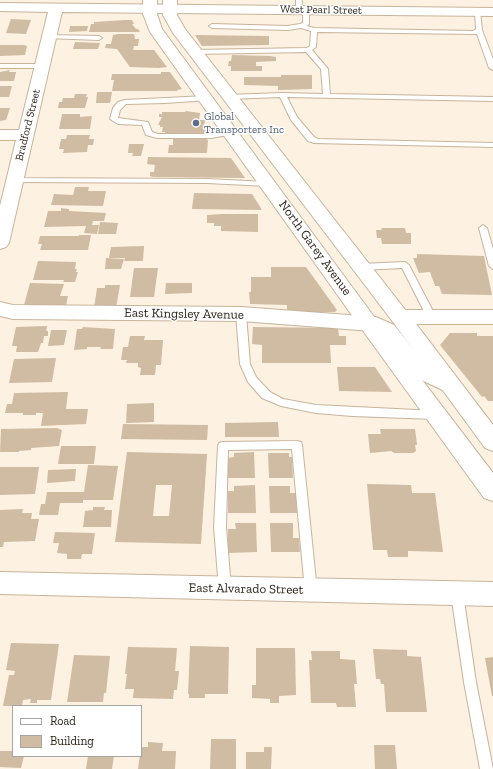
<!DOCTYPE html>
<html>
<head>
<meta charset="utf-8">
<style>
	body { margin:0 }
	#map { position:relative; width:493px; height:769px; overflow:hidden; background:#fdf1e1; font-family:"Zilla Slab",serif }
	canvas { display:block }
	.legend { position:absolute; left:12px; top:705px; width:130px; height:52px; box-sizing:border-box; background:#fff; border:1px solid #a7a5a1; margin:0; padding:5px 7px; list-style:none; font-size:12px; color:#241d14 }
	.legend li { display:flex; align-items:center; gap:8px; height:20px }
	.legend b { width:20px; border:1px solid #a7a5a1 }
</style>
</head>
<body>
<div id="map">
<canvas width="493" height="769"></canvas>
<ul class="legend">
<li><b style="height:5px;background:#fff"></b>Road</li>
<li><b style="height:11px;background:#cfbca3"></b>Building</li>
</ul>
</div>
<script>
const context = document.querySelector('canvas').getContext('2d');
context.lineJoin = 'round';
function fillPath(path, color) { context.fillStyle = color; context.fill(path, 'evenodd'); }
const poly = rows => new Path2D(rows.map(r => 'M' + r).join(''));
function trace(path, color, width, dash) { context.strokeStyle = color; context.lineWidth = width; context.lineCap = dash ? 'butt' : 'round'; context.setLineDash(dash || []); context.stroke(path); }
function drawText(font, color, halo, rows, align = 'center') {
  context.font = font + ' "Zilla Slab",serif'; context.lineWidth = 3; context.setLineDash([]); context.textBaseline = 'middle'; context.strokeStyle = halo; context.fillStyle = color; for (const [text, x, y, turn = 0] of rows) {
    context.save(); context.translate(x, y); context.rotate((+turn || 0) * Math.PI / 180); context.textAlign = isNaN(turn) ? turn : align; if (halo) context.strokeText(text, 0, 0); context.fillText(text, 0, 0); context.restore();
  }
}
fillPath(poly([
	[11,19,31,20,26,34,6,33],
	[125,20,132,20,134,24,132,24,136,29,138,29,140,32,89,32,91,24,94,24,94,22],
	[70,26,88,26,87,31,69,32],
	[118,34,134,34,135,39,139,39,138,46,134,46,133,50,154,50,167,67,159,68,130,67,117,49,105,48,106,44,111,44,113,35],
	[195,35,267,36,269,36,269,45,202,46],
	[75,42,100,43,98,49,73,49],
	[0,45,24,45,27,46,25,55,0,56],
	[232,55,270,56,276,57,276,61,256,62,256,66,262,66,262,71,231,71,231,66,228,66,229,61,231,61],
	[10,70,9,72,16,72,14,81,0,81,0,72],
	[161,72,170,72,182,89,177,90,178,91,112,91,114,80,111,80,112,74,161,74],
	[281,75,312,75,312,89,278,90,278,86,244,85,244,77,281,77],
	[0,86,12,86,9,97,0,97],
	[97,92,112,92,110,103,96,103],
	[75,94,87,94,86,97,88,97,85,108,58,108,59,102,62,102,63,98,74,98],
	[0,108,10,108,6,120,0,121],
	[186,111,200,113,199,120,205,120,204,127,210,127,209,133,165,134,165,132,162,132,163,127,160,127,160,125,158,125,162,117,159,117,159,114,162,114,162,112,185,112],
	[62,114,80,114,80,117,92,116,90,129,59,129],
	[67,135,90,135,89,139,94,139,93,145,88,145,87,152,63,153,64,149,59,149,61,139,66,139],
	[173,139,206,139,208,140,207,153,168,153,169,145,173,145],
	[129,144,144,144,141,156,132,156,133,153,128,153],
	[148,157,231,158,245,178,153,177,150,176,150,172,154,172,155,165,147,164],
	[75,187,89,187,88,191,106,191,103,206,51,205,54,194,73,195],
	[194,193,252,194,262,210,192,209],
	[61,208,69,209,69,211,106,213,104,221,93,221,92,225,99,225,97,234,84,233,86,226,44,227,48,211,61,211],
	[222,214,258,214,258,232,221,231,221,226,214,226,214,223,207,223,207,215],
	[100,222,118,223,116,234,98,234],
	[381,228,405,228,406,233,411,233,411,244,382,244,381,238,377,238,376,230,382,230],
	[79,235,91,235,88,250,40,250,42,244,38,244,40,236,79,236],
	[144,246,143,261,124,261,125,258,109,258,111,247],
	[417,254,484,256,492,295,442,294,439,286,435,286,430,272,419,273,413,258,417,258],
	[106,258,124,259,121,269,105,269],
	[38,261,76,262,75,269,77,269,76,272,78,272,75,282,63,282,64,280,33,280],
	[271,267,306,267,337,310,335,312,287,312,287,305,250,304,249,292,251,292,251,277,271,277],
	[134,268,158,268,154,297,130,297],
	[30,283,64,284,60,296,68,296,66,306,24,305],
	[166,283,192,283,192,293,165,294],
	[105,285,120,285,116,308,94,308,97,288,105,288],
	[47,326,46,331,48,331,48,336,44,336,43,343,41,343,38,352,16,352,17,346,12,346,16,327],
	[83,327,115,329,113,349,100,349,101,347,87,347,87,349,74,350,77,329,82,329],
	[253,327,338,328,339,336,346,336,346,345,330,345,331,363,262,363,262,345,252,344],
	[51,330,67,330,64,345,48,346],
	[450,333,477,333,477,336,493,336,493,401,488,401,484,396,482,397,440,345],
	[130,336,145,336,144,340,163,340,161,365,156,365,155,375,140,375,141,368,138,367,138,363,126,363,127,360,121,360,123,347,128,347],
	[56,358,52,382,9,383,14,359],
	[337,367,375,367,392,392,339,391],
	[68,392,66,409,88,409,86,424,41,426,43,413,36,413,36,415,23,415,23,413,5,413,7,404,12,404,14,393],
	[154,403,154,422,126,423,127,404],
	[278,422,279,437,225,437,225,423],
	[123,424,208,425,207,440,121,439],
	[57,428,62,430,59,446,31,448,31,450,19,451,19,452,0,452,1,429],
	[380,429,415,429,417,445,415,445,416,451,413,453,394,453,391,451,370,453,368,434,381,434],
	[61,446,96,446,94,464,58,464],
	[127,452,207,454,201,544,115,542],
	[156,485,172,485,169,516,153,516],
	[254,452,255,478,228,478,227,458,234,457,234,453],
	[268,453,289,453,289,457,292,457,293,478,269,478],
	[88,465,118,466,113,500,83,500,83,503,60,503,58,515,39,515,41,504,45,504,47,492,84,492],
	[0,467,39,467,35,494,0,495],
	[76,469,75,481,47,483,48,470],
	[367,484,411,485,412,493,435,493,443,552,408,551,408,557,388,557,387,550,373,550],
	[255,485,256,513,228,513,228,491,234,491,234,486],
	[269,486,290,486,290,493,296,493,297,513,270,513],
	[93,507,105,507,104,510,112,510,111,527,83,527,85,511,93,510],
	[23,509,22,513,32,513,31,519,39,519,35,541,4,542,3,547,0,547,0,510],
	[235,523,256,523,257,552,228,553,228,529,236,529],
	[270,523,293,523,293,538,299,538,300,552,271,552],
	[55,532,95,533,92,554,82,554,81,559,67,559,67,554,57,553,59,543,53,543],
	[11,643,59,644,51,700,37,700,37,703,30,703,31,699,23,700,22,706,3,706,9,675,14,675,15,671,6,670],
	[190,646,229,647,228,694,205,694,205,698,189,698,189,694,188,694],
	[128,647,177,648,175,671,179,671,177,690,174,690,173,699,133,698,134,689,125,689,127,674,125,674],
	[256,648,295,648,296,695,279,696,279,703,270,703,270,699,252,698,252,685,256,685],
	[373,649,407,650,407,656,421,657,427,712,386,712,384,684,381,684,380,679,376,679],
	[311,651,340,651,340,659,355,660,357,684,354,684,356,707,337,707,336,703,311,703,309,660,312,660],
	[74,655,110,656,106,693,104,693,103,702,67,702],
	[493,657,493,696,492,696,485,658],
	[211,739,236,739,236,769,210,769],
	[148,742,163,743,162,751,176,751,175,769,138,769,141,747,148,747],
	[374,745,395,745,397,769,375,769],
	[264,747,272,747,271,769,246,769,246,752,264,752],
	[0,751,13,751,13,756,24,756,21,768,0,767],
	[88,756,114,756,112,769,86,769]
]), '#cfbca3');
const lane = poly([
	[296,0,302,0,301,11,296,10,296,0],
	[306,8,309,10,309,24,307,26,314,28,473,31,476,29,475,12,480,11,482,30,493,59,493,70,489,68,477,34,317,32,316,47,312,50,328,69,330,94,493,97,493,101,287,97,297,117,314,137,318,139,493,143,493,147,314,143,308,141,291,120,280,97,229,99,225,97,229,95,282,93,323,94,321,69,306,52,195,54,192,52,195,50,307,48,310,46,311,31,301,28,288,30,212,28,209,26,212,24,288,26,300,24,303,23,303,10,306,8],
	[49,35,99,36,102,38,99,40,47,38,47,36,49,35],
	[0,64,42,64,46,66,42,68,0,68,0,64],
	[206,96,210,98,209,100,165,103,126,104,120,110,118,118,148,122,152,132,158,134,211,134,231,130,235,132,234,134,211,138,157,138,146,135,142,125,118,124,110,119,113,108,118,102,125,100,206,96],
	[12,178,207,179,268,182,272,184,268,186,207,183,15,182,11,180,12,178],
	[483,225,487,228,493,249,493,269,489,266,479,228,483,225],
	[405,262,409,265,436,317,434,319,428,319,402,268,360,270,356,267,360,264,405,262],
	[241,311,246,314,250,364,256,377,270,392,283,399,316,405,436,411,440,412,441,415,440,418,436,419,352,416,316,413,281,406,262,398,248,382,240,364,236,314,241,311],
	[297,441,301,442,302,445,317,591,315,595,311,596,307,595,305,591,292,449,228,450,226,527,231,589,229,593,225,594,221,593,219,589,214,527,218,446,219,443,223,442,297,441],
	[457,589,461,590,463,594,476,682,493,769,480,769,464,682,451,594,453,590,457,589]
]);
const street = poly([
	[0,3,493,8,493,16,62,12,9,243,6,247,0,249,0,206,16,140,0,140,0,130,19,130,48,12,0,11,0,3],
	[0,302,13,305,241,307,376,317,394,325,427,366,458,380,462,386,458,392,451,394,413,376,380,335,372,331,241,321,13,319,0,316,0,302],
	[400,310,493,310,493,324,400,324,393,322,390,317,393,312,400,310]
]);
const secondary = poly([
	[0,572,493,582,493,606,0,594,0,572]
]);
const primary = poly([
	[143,0,157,0,157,14,162,29,375,318,493,473,493,501,484,498,361,328,150,32,143,14,143,0],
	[163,0,177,0,177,15,185,29,407,312,493,425,493,451,485,448,393,322,173,33,163,15,163,0]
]);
trace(lane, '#c7b49b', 2);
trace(street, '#c7b49b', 2);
trace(secondary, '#c7b49b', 2);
trace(primary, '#c7b49b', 2);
fillPath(lane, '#fff');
fillPath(street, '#fff');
fillPath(secondary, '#fff');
fillPath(primary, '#fff');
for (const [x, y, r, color] of [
	[196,123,4,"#5c6f8a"]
]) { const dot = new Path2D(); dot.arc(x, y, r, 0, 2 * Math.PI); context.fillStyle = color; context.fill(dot); trace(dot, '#fff', 1.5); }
drawText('11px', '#241d14', '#fff', [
	["West Pearl Street",321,10,1],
	["Bradford Street",28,125,-76]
]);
drawText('11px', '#4e5e75', '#fff', [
	["Global",204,117],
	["Transporters Inc",204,130]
], 'left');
drawText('13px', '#241d14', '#fff', [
	["North Garey Avenue",315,248,54],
	["East Kingsley Avenue",184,314,1],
	["East Alvarado Street",246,589,1]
]);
</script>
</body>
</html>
